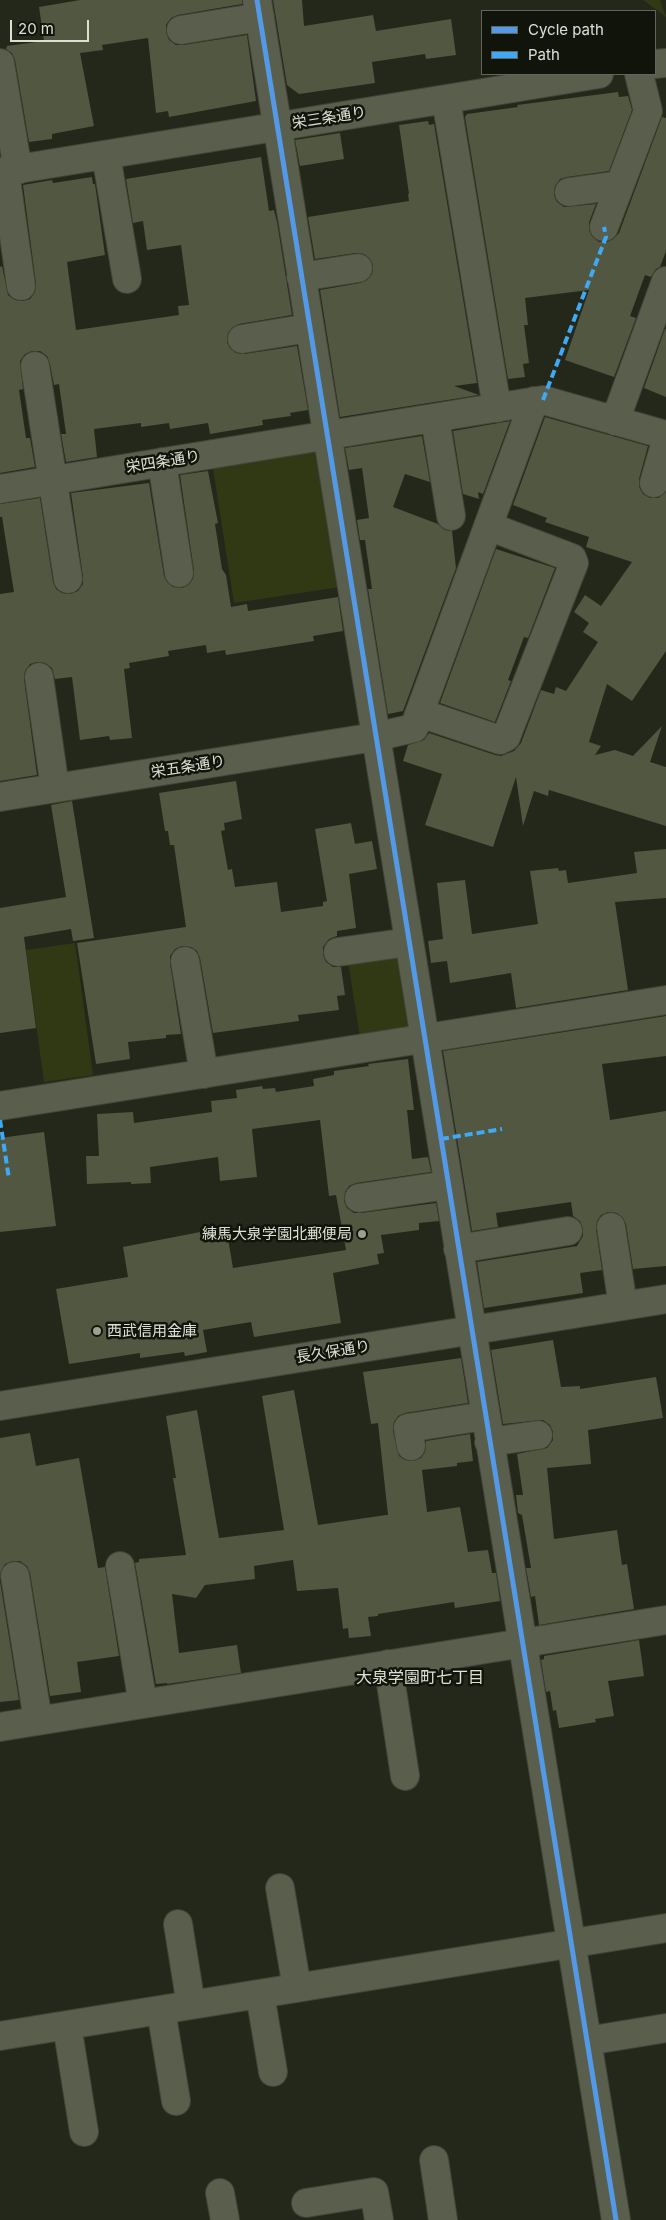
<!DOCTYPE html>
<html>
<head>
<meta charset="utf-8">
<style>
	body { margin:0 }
	#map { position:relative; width:666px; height:2220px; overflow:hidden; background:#24281b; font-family:Inter,sans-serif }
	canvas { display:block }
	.legend { position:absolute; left:481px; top:10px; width:175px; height:65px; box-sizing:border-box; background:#11140a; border:1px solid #62665a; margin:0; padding:6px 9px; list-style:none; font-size:15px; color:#dce0d2 }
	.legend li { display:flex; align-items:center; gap:10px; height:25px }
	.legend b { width:25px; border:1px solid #62665a }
	.scale { position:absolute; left:10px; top:20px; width:79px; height:22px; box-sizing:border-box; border:2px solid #dce0d2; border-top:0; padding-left:6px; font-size:15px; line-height:18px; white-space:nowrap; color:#dce0d2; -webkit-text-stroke:4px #11140a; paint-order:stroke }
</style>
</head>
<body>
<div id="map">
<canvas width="666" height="2220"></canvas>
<ul class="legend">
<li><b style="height:6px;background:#5399e6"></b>Cycle path</li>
<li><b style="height:6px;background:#3fa9f5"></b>Path</li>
</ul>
<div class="scale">20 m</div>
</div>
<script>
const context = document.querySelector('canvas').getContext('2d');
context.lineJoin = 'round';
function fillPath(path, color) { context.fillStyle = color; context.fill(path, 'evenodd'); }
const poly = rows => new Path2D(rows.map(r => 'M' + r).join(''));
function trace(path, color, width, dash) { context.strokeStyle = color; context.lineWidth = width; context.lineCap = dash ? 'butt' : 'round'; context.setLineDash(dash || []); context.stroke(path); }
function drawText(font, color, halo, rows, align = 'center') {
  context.font = font + ' Inter,"Noto Sans JP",sans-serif'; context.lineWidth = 5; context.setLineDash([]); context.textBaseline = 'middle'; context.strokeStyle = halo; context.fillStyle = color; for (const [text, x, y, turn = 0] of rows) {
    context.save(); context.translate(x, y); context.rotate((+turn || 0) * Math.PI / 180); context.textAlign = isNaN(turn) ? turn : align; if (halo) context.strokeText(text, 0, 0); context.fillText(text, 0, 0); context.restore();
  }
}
fillPath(poly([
	[643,0,660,0,666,17],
	[312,447,323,456,347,586,234,603,212,462],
	[75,943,93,1075,44,1082,26,950],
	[399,953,411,1029,360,1037,348,961]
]), '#313914');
fillPath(poly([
	[80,0,242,0,242,4,178,15,171,18,166,25,166,32,169,40,176,45,183,45,247,35,256,101,169,117,168,111,156,113,148,38,102,45,103,50,80,53,94,126,52,134,52,139,29,142,15,60,12,53,6,49,7,46,44,41,39,7],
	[273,0,302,0,304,26,373,15,376,31,451,19,456,55,426,59,425,54,372,62,375,83,299,94,287,85],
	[618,92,619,97,628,96,632,110,609,171,567,177,560,179,555,186,554,195,557,202,564,207,596,204,589,222,589,230,592,236,599,242,607,242,613,239,619,233,662,117,666,118,666,251,660,267,656,269,651,277,645,275,630,316,636,318,614,377,565,360,589,290,525,298,528,325,524,325,529,363,523,364,525,377,508,379,465,117,467,114,518,107,517,105],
	[428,121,429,125,434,124,477,383,454,386,479,395,340,417,320,290,360,283,367,280,372,274,373,265,370,259,364,254,356,253,315,259,308,217,409,201,408,194,409,194,399,125],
	[340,133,344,159,300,166,295,140],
	[261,157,269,211,274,210,277,222,292,315,239,324,233,327,228,333,227,342,230,348,236,353,244,354,297,346,308,410,290,413,291,416,262,420,263,425,210,434,208,423,170,429,169,423,141,427,141,423,94,429,97,457,66,462,61,434,66,434,59,384,54,385,50,364,47,356,40,351,32,351,25,354,20,361,23,389,19,390,26,438,30,438,35,467,0,473,0,267,2,266,8,295,15,300,23,301,30,299,35,292,36,284,23,185,52,180,53,183,92,177,93,184,95,184,105,255,67,262,76,330,179,315,178,306,189,305,181,245,147,250,143,221,133,223,126,179],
	[665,329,666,329,666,397,644,388],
	[545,417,648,446,639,479,639,487,643,494,650,498,658,498,666,492,666,651,632,701,607,684,589,742,601,746,595,755,615,750,633,756,662,726,650,762,666,767,666,826,549,790,548,796,534,791,523,826,516,777,493,847,425,825,442,774,403,761,408,745,424,740,429,733,495,755,501,756,514,751,521,743,541,690,554,694,556,687,566,691,598,642,583,632,589,623,574,612,585,595,601,606,632,562,586,547,589,537,545,522,547,518,513,505],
	[510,421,483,494,478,492,479,499,463,494,453,431],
	[422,436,430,482,405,474,393,507,438,524,445,530,452,531,456,568,403,711,388,714,368,589,372,589,365,540,360,540,357,520,369,518,362,468,349,470,345,448],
	[208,471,218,523,215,524,222,569,226,575,231,607,247,604,248,611,338,597,343,631,313,636,314,641,226,655,225,650,207,653,206,645,168,651,169,656,129,663,130,668,124,669,132,738,110,740,109,736,80,740,72,677,55,679,52,668,45,663,37,662,30,664,25,671,24,679,37,775,0,781,0,594,14,592,2,517,0,517,0,504,40,498,53,582,56,589,62,593,70,594,78,591,83,584,83,577,71,493,149,483,164,576,167,582,173,587,182,588,188,585,193,579,194,571,180,475],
	[496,549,555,568,528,638,524,637,508,680,511,681,495,722,440,703],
	[236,781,242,819,224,823,225,830,221,831,228,870,232,869,235,887,277,882,281,912,323,906,323,902,327,901,315,829,351,823,355,844,372,841,377,869,349,874,356,928,337,931,337,936,329,939,323,947,323,955,326,962,333,967,341,967,345,995,337,996,339,1010,298,1015,299,1021,213,1033,200,958,197,951,191,947,182,946,175,949,170,956,170,963,181,1034,166,1035,166,1038,128,1042,130,1059,96,1064,77,943,186,927,174,845,170,845,168,831,165,831,159,793],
	[72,801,94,938,73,941,71,929,24,937,36,1028,0,1033,0,908,66,897,51,805],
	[666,849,666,898,615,902,628,990,516,1008,511,973,450,983,447,961,431,963,428,941,443,939,437,883,465,880,472,934,538,924,530,871,558,868,559,871,566,870,568,883,637,873,634,852],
	[666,1016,666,1056,602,1064,610,1120,666,1111,666,1266,633,1269,626,1224,623,1218,617,1213,608,1212,601,1215,597,1221,596,1229,602,1270,580,1273,583,1293,484,1308,477,1262,577,1246,583,1236,583,1229,580,1221,573,1216,571,1202,496,1213,498,1227,472,1231,443,1051],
	[408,1059,414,1110,407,1110,412,1159,428,1157,431,1172,356,1183,349,1186,345,1192,344,1201,347,1208,354,1213,361,1213,436,1203,439,1221,419,1223,419,1230,381,1235,384,1253,377,1254,379,1264,333,1273,341,1323,254,1337,251,1322,203,1330,207,1352,185,1356,184,1352,140,1358,140,1353,69,1364,56,1289,128,1277,123,1247,226,1227,233,1268,346,1250,336,1195,329,1196,320,1120,252,1129,257,1177,220,1181,218,1157,150,1167,151,1183,131,1184,131,1182,87,1184,86,1156,99,1156,97,1114,133,1112,134,1123,212,1112,211,1101,237,1098,236,1090,262,1086,263,1089,275,1088,276,1092,314,1086,313,1079,334,1075,334,1071,369,1066,368,1064],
	[44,1132,56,1226,0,1232,0,1138],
	[553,1340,561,1387,580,1386,580,1389,656,1377,663,1418,588,1430,591,1464,547,1468,554,1539,617,1530,622,1565,627,1564,634,1609,539,1625,535,1596,531,1597,526,1568,531,1568,522,1515,518,1513,516,1495,523,1495,517,1454,547,1448,553,1440,553,1432,550,1425,543,1420,503,1424,491,1350],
	[461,1358,468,1403,405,1413,398,1416,394,1422,393,1431,399,1456,405,1460,413,1461,421,1458,425,1452,426,1441,470,1434,473,1461,457,1463,457,1466,422,1470,427,1512,460,1507,468,1552,488,1550,492,1573,496,1573,500,1601,455,1608,454,1602,378,1614,378,1616,368,1617,371,1636,349,1638,348,1628,343,1629,338,1588,297,1591,293,1560,254,1566,255,1579,205,1585,196,1598,172,1594,179,1653,237,1645,241,1673,167,1684,167,1683,156,1684,135,1563,139,1562,139,1559,186,1555,173,1478,176,1478,166,1416,197,1410,219,1538,284,1530,262,1396,294,1390,318,1525,386,1515,388,1515,378,1423,371,1424,363,1372],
	[30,1433,36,1466,79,1458,98,1568,105,1567,119,1656,77,1662,81,1692,50,1696,30,1573,27,1566,20,1561,13,1561,5,1564,0,1574,0,1438],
	[0,1581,19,1700,0,1702],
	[639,1640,644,1676,608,1681,614,1716,595,1719,596,1722,559,1728,556,1710,553,1711,550,1691,546,1692,541,1660,544,1659,544,1656]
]), '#515740');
const minor = poly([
	[257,0,616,2220],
	[181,30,260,17],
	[0,63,18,170],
	[655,64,666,63],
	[446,99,497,408],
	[106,155,127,279],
	[0,172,599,74],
	[5,172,21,286],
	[569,192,620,185],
	[604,227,648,111,639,74],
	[301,277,358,268],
	[242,339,309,328],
	[35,366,68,579],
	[435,418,451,516],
	[615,421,666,281],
	[162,462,179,573],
	[654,483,666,441],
	[0,489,543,400,666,435],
	[39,677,55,788],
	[420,713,500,740,506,737,574,563,572,558,488,526],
	[0,797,375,737,414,728,534,401],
	[338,952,409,942],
	[185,961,204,1074],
	[0,1106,666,1000],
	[359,1198,448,1185],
	[611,1227,623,1306],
	[458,1249,568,1231],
	[0,1406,666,1299],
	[489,1442,538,1435],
	[411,1446,408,1428,485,1416],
	[120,1566,143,1704],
	[15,1576,38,1721],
	[388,1664,405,1776],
	[0,1727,666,1620],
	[280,1888,297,1988],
	[178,1924,191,2005],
	[260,1994,273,2072],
	[161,2010,176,2101],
	[67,2025,84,2132],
	[0,2036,666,1928],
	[587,2041,666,2028],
	[434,2160,443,2220],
	[220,2193,225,2220],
	[306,2203,374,2192,379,2220]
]);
trace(minor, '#414539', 30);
trace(minor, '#5a5e4c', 28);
trace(poly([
	[543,400,606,237,604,227],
	[0,1120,9,1179],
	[441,1139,502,1129]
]), '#3fa9f5', 4, [8, 4]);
trace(poly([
	[257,0,616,2220]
]), '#5399e6', 5);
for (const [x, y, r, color] of [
	[362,1234,5,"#9ca092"],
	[97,1331,5,"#9ca092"]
]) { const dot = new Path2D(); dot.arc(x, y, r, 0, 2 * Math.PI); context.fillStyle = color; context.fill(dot); trace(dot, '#11140a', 2); }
drawText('15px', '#dce0d2', '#11140a', [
	["栄三条通り",329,118,-9],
	["栄四条通り",163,462,-9],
	["栄五条通り",188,767,-9],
	["長久保通り",333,1352,-9]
]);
drawText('15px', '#dce0d2', '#11140a', [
	["練馬大泉学園北郵便局",352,1234],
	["西武信用金庫",107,1331,"left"]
], 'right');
drawText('16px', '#dce0d2', '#11140a', [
	["大泉学園町七丁目",420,1678]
]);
</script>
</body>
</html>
